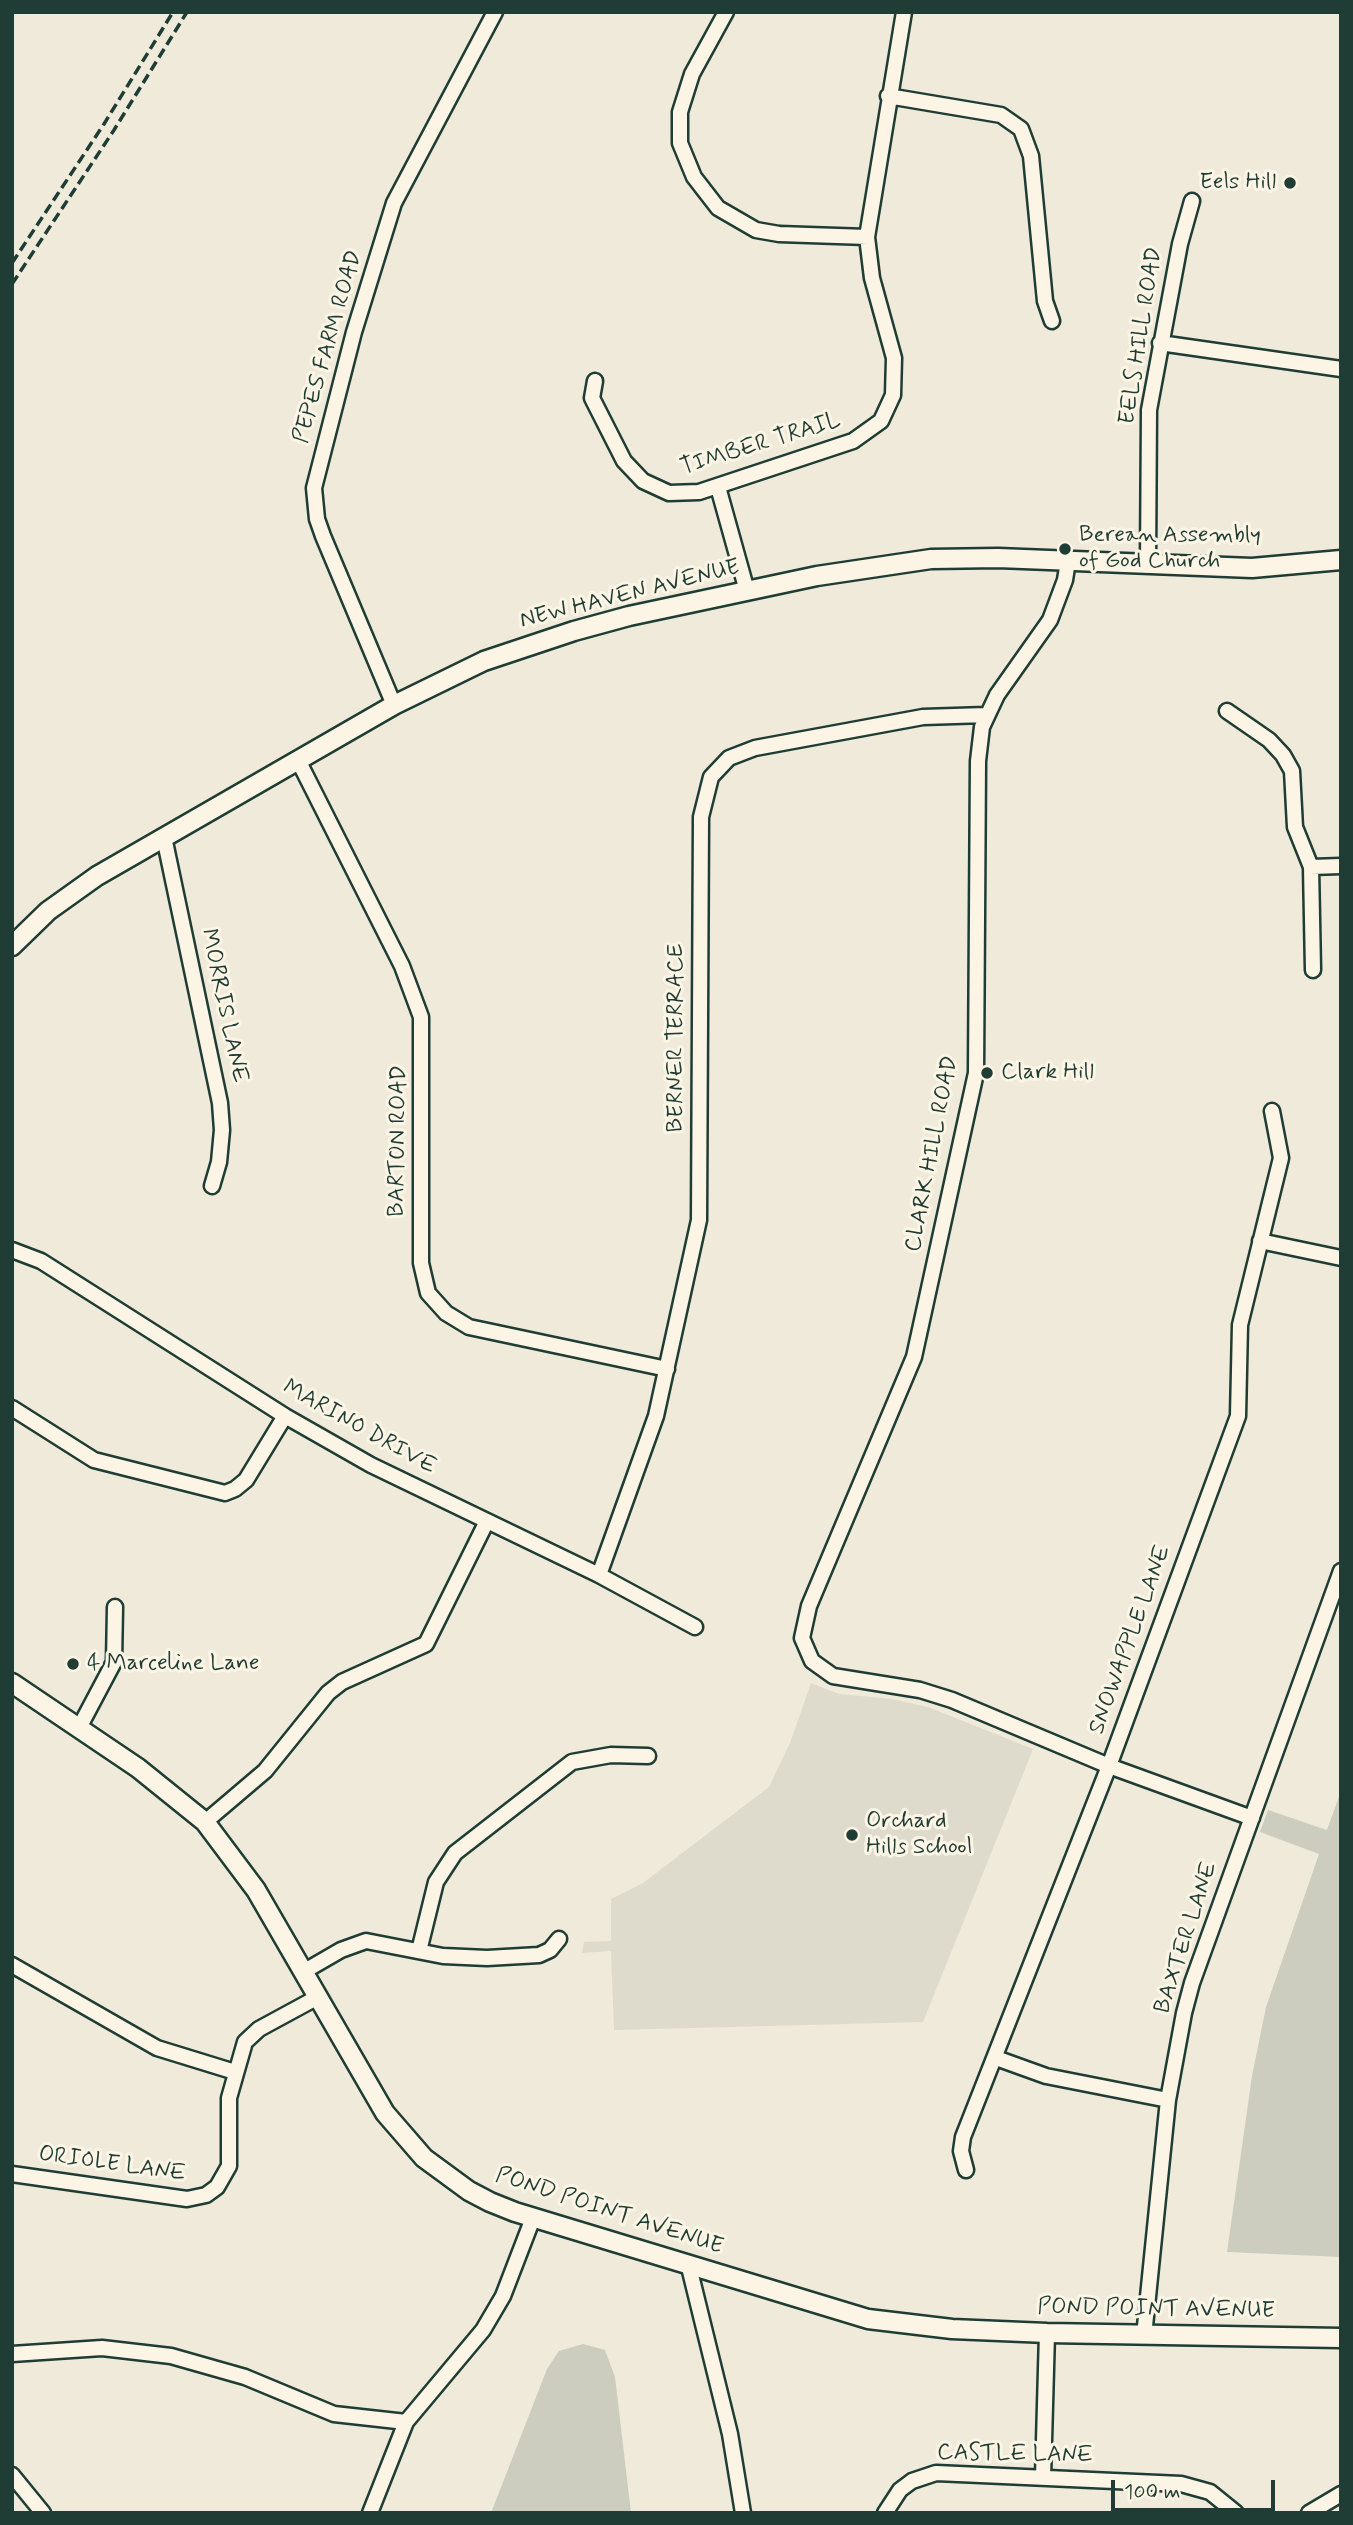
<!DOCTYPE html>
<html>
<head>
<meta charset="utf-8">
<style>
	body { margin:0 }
	#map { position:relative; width:1353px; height:2525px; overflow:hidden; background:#efeada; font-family:Mynerve,sans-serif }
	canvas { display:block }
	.frame { position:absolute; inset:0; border:14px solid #1f3d34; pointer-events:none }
	.scale { position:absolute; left:1111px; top:2480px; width:164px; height:32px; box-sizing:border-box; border:4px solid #1f3d34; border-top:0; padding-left:9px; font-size:21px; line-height:24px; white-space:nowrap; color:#1f3d34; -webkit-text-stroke:5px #fcf5e5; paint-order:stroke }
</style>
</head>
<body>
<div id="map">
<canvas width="1353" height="2525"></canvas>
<div class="frame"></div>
<div class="scale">100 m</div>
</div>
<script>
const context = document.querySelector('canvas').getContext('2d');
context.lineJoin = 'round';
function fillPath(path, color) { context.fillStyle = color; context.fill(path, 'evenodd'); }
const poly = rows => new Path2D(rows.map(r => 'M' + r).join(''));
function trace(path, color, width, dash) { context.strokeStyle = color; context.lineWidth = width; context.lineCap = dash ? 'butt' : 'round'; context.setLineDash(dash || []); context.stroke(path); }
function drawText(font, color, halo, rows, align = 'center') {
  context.font = font + ' Mynerve,sans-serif'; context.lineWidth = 6; context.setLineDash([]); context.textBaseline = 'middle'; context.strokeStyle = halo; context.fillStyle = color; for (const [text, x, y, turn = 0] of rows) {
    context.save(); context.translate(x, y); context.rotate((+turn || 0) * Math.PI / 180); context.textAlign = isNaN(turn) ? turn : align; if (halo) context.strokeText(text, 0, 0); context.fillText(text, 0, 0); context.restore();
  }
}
fillPath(poly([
	[811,1683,839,1694,892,1699,928,1707,1033,1749,923,2022,614,2030,611,1951,582,1953,584,1942,611,1941,611,1899,643,1883,769,1787,790,1743]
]), '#dedbcc');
fillPath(poly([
	[1341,1791,1341,2257,1227,2252,1252,2076,1266,2007,1319,1854,1260,1832,1268,1810,1327,1830],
	[583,2344,605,2350,615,2377,631,2513,491,2513,547,2369,559,2351]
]), '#cccdbf');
const minor = poly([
	[726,12,692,74,680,112,680,143,694,177,718,208,756,230,779,234,867,237],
	[888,96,1001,115,1021,129,1031,156,1045,301,1052,321],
	[1160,343,1341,369],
	[595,381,592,398,624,461,643,481,669,493,699,492,853,441,881,421,893,395,894,358,872,278,867,237,904,12],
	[718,487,747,591],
	[1068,561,1065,580,1050,620,997,695,982,727,978,761,976,1073,914,1357,809,1606,802,1638,812,1661,833,1676,920,1690,952,1700,1109,1766,1252,1818],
	[1148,565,1149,410,1180,244,1192,201],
	[394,705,323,536,317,519,314,488,354,332,394,203,495,12],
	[1227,711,1269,740,1283,755,1292,771,1295,827,1311,867,1313,970],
	[298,760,402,966,421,1017,421,1263,428,1293,446,1313,469,1327,667,1369],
	[164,837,220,1103,222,1130,219,1162,212,1186],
	[1311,867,1341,866],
	[1260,1241,1341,1258],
	[12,1250,41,1261,285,1416,371,1465,599,1575,695,1627],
	[12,1408,94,1460,225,1493,235,1489,246,1480,285,1416],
	[599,1575,656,1416,699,1220,701,817,711,777,729,758,755,748,923,717,986,715],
	[79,1728,114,1662,115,1607],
	[205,1822,265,1771,328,1693,342,1682,426,1644,487,1521],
	[419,1951,436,1882,455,1853,572,1762,611,1755,648,1756],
	[12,1965,157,2048,235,2072],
	[303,1972,341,1950,366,1941,443,1956,487,1958,539,1955,550,1950,559,1939],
	[996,2058,1046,2076,1168,2100],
	[966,2170,961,2151,963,2137,1109,1766,1238,1416,1240,1325,1281,1158,1272,1111],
	[12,2174,187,2199,206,2195,217,2187,229,2166,229,2098,245,2042,259,2029,318,1997],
	[688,2263,730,2434,743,2513],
	[1144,2336,1168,2100,1184,2013,1192,1983,1341,1571],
	[12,2354,102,2348,171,2356,245,2377,334,2414,406,2422],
	[12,2475,43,2513],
	[1043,2477,1047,2333],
	[370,2513,406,2422,483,2330,503,2296,533,2218],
	[885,2513,900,2490,912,2481,936,2473,1181,2484,1210,2492,1236,2513],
	[1309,2513,1341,2494]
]);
const major = poly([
	[12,946,48,911,97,876,394,705,484,661,574,631,629,616,817,576,931,559,998,558,1252,568,1341,560],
	[12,1683,138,1768,205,1822,256,1890,385,2113,424,2158,469,2191,490,2202,515,2212,868,2319,952,2329,1047,2333,1341,2338]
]);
trace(minor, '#1f3d34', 19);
trace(major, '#1f3d34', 23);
trace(minor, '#fcf5e5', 14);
trace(major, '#fcf5e5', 18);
trace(poly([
	[12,263,104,124,173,12],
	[12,284,114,130,187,12]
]), '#1f3d34', 3.5, [10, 5]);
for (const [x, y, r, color] of [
	[1290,183,7,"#1f3d34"],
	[1065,549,7,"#1f3d34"],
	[987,1073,7,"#1f3d34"],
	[73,1664,7,"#1f3d34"],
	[852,1835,7,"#1f3d34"]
]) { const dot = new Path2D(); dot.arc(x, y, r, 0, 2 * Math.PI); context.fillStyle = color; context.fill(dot); trace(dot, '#fcf5e5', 2.5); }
drawText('23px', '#1f3d34', '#fcf5e5', [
	["Eels Hill",1276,183,"right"],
	["Berean Assembly",1079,536],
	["of God Church",1079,562],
	["Clark Hill",1001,1073],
	["4 Marceline Lane",87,1664],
	["Orchard",866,1822],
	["Hills School",866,1848]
], 'left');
drawText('23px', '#1f3d34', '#fcf5e5', [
	["EELS HILL ROAD",1142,336,-81],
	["PEPES FARM ROAD",329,347,-74],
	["TIMBER TRAIL",761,445,-17],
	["NEW HAVEN AVENUE",630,595,-14],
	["MORRIS LANE",223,1006,78],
	["BERNER TERRACE",677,1038,-90],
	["BARTON ROAD",399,1141,-89],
	["CLARK HILL ROAD",933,1154,-79],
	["MARINO DRIVE",359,1428,29],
	["SNOWAPPLE LANE",1131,1640,-70],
	["BAXTER LANE",1187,1938,-72],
	["ORIOLE LANE",112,2165,8],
	["POND POINT AVENUE",609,2212,18],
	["POND POINT AVENUE",1156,2310,1],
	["CASTLE LANE",1015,2455,1]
]);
</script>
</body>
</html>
